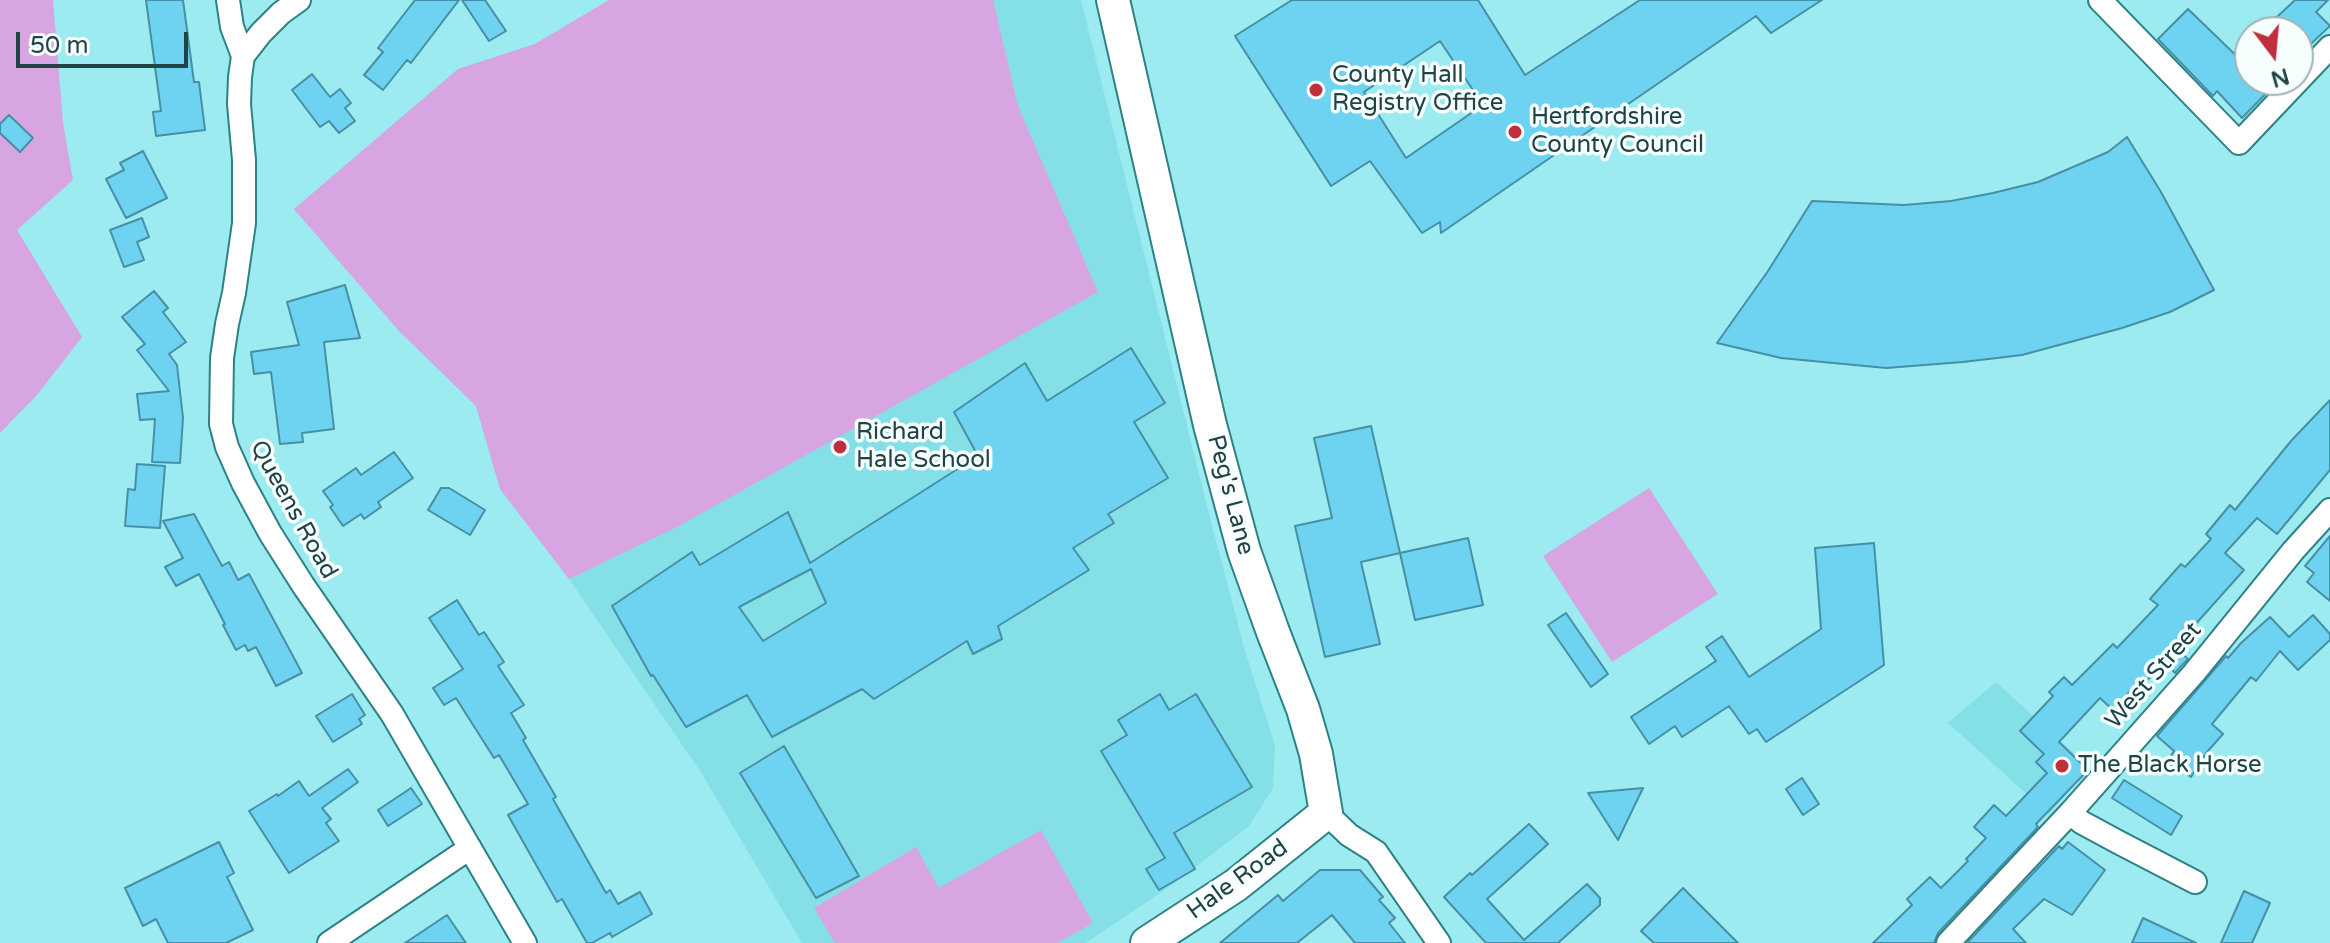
<!DOCTYPE html>
<html>
<head>
<meta charset="utf-8">
<style>
	body { margin:0 }
	#map { position:relative; width:2330px; height:943px; overflow:hidden; background:#9bebf0; font-family:"Varela Round",sans-serif }
	canvas { display:block }
	.north { position:absolute; left:2234px; top:16px; width:80px; height:80px; box-sizing:border-box; background:#f6fefe; border:2px solid #a1b3b4; border-radius:50%; rotate:164deg; font-size:22px; font-weight:700; line-height:32px; text-align:center; color:#224345 }
	.north::after { content:''; display:block; margin:auto; width:28px; height:36px; background:#c02f3e; clip-path:polygon(50% 0,100% 100%,50% 72%,0 100%) }
	.scale { position:absolute; left:16px; top:32px; width:172px; height:36px; box-sizing:border-box; border:4px solid #224345; border-top:0; padding-left:10px; font-size:24px; line-height:28px; white-space:nowrap; color:#224345; -webkit-text-stroke:6px #f6fefe; paint-order:stroke }
</style>
</head>
<body>
<div id="map">
<canvas width="2330" height="943"></canvas>
<div class="north">N</div>
<div class="scale">50 m</div>
</div>
<script>
const context = document.querySelector('canvas').getContext('2d');
context.lineJoin = 'round';
function fillPath(path, color) { context.fillStyle = color; context.fill(path, 'evenodd'); }
const poly = rows => new Path2D(rows.map(r => 'M' + r).join(''));
function trace(path, color, width, dash) { context.strokeStyle = color; context.lineWidth = width; context.lineCap = dash ? 'butt' : 'round'; context.setLineDash(dash || []); context.stroke(path); }
function drawText(font, color, halo, rows, align = 'center') {
  context.font = font + ' "Varela Round",sans-serif'; context.lineWidth = 7; context.setLineDash([]); context.textBaseline = 'middle'; context.strokeStyle = halo; context.fillStyle = color; for (const [text, x, y, turn = 0] of rows) {
    context.save(); context.translate(x, y); context.rotate((+turn || 0) * Math.PI / 180); context.textAlign = isNaN(turn) ? turn : align; if (halo) context.strokeText(text, 0, 0); context.fillText(text, 0, 0); context.restore();
  }
}
fillPath(poly([
	[609,0,1081,0,1211,522,1245,651,1275,745,1273,788,1249,826,1176,882,1086,943,802,943,702,774,569,579,500,489,476,406,399,331,294,209,458,69,535,44],
	[1996,682,2090,768,2049,814,1948,723]
]), '#84e0e6');
fillPath(poly([
	[0,0,53,0,63,123,73,180,17,230,82,337,37,395,0,433],
	[609,0,993,0,1018,106,1098,292,679,526,569,579,500,489,476,406,399,331,294,209,458,69,535,44],
	[1649,488,1718,594,1612,662,1543,556],
	[1041,830,1093,923,1058,943,835,943,814,908,916,847,939,888]
]), '#d7a5e2');
const building = poly([
	[146,0,183,0,194,82,199,82,205,130,156,136,153,112,161,111,146,0],
	[415,0,459,0,411,63,407,60,383,90,364,75,383,52,378,48,415,0],
	[462,0,485,0,506,31,489,41,462,0],
	[1292,0,1478,0,1525,75,1640,0,1822,0,1771,33,1756,16,1441,233,1440,222,1422,233,1370,161,1331,186,1235,36,1292,0],
	[1440,41,1483,105,1406,158,1364,92,1440,41],
	[2295,0,2328,0,2316,12,2330,26,2298,56,2298,32,2261,32,2295,0],
	[2188,9,2250,69,2250,80,2279,80,2242,118,2217,91,2213,96,2158,39,2188,9],
	[312,74,330,97,340,89,351,103,345,108,355,121,339,133,329,121,320,127,292,90,312,74],
	[9,115,33,138,20,152,0,133,0,124,9,115],
	[2127,137,2161,192,2214,290,2170,312,2122,328,2022,355,1963,362,1886,368,1781,358,1717,343,1768,271,1812,201,1904,205,1951,201,1993,193,2038,182,2108,152,2127,137],
	[143,151,167,198,126,218,106,179,124,170,120,163,143,151],
	[142,218,149,237,137,242,144,260,124,267,110,230,142,218],
	[345,285,360,338,324,342,334,429,302,433,303,442,280,444,271,372,254,374,251,352,299,345,287,302,345,285],
	[154,291,168,308,163,312,186,342,169,354,177,365,183,418,180,463,152,462,155,419,140,420,137,394,169,391,137,350,145,344,122,317,154,291],
	[1131,348,1165,403,1134,422,1168,478,1108,514,1114,523,1073,548,1089,570,998,626,1002,639,973,654,967,641,874,699,862,689,772,737,747,695,686,727,653,675,651,676,612,606,692,552,700,565,788,512,810,563,978,456,954,412,1025,363,1047,401,1131,348],
	[811,569,826,603,763,641,739,607,811,569],
	[2330,400,2330,470,2277,534,2257,518,2225,553,2244,570,2175,647,2188,659,2183,664,2175,673,2164,662,2138,690,2134,687,2113,710,2100,698,2059,742,2088,770,2036,824,2038,827,1938,933,1934,943,1873,943,1912,905,1907,899,1930,877,1941,888,1968,861,1966,859,1986,838,1974,827,1994,805,2006,816,2047,773,2036,762,2044,754,2020,731,2053,696,2049,692,2064,677,2072,685,2113,644,2117,648,2158,605,2150,599,2181,564,2185,567,2211,539,2206,534,2230,505,2235,510,2291,441,2330,400],
	[1371,426,1400,553,1361,562,1380,644,1325,657,1295,526,1332,518,1314,438,1371,426],
	[394,452,413,478,378,502,381,507,364,519,361,514,343,526,330,507,333,505,323,491,356,468,361,475,394,452],
	[137,464,165,466,160,528,125,526,128,489,135,490,137,464],
	[441,488,449,488,485,510,470,535,428,510,441,488],
	[194,514,222,566,229,562,238,580,249,574,302,673,276,686,256,647,248,651,245,645,236,650,223,625,225,624,199,574,176,586,165,567,183,558,163,521,194,514],
	[2330,536,2330,601,2307,582,2314,573,2305,566,2330,536],
	[1468,538,1483,605,1415,620,1400,553,1468,538],
	[1874,543,1884,665,1766,742,1757,729,1749,734,1729,706,1682,737,1675,726,1649,744,1631,717,1716,661,1706,647,1722,636,1749,677,1821,629,1815,548,1874,543],
	[457,600,479,635,484,632,504,662,498,666,524,705,511,713,526,738,523,740,556,797,553,799,606,893,610,890,618,904,640,892,652,914,612,937,610,933,592,943,587,943,562,899,557,902,508,815,528,804,499,755,494,758,456,698,444,705,433,688,463,669,429,618,457,600],
	[1566,613,1608,674,1591,687,1548,625,1566,613],
	[2313,615,2330,634,2330,640,2298,670,2280,651,2256,681,2251,677,2212,724,2223,734,2207,752,2191,777,2167,762,2174,751,2157,736,2226,656,2228,658,2241,643,2270,617,2289,637,2313,615],
	[352,694,365,715,359,719,362,724,333,742,316,716,352,694],
	[1160,694,1169,710,1196,694,1252,787,1174,833,1195,869,1159,890,1146,869,1165,858,1101,751,1127,735,1118,720,1160,694],
	[784,746,859,876,816,898,740,773,784,746],
	[348,769,358,782,322,808,331,819,326,823,339,841,289,873,249,811,277,794,278,796,299,781,309,796,348,769],
	[1802,778,1819,804,1803,815,1786,789,1802,778],
	[2124,780,2182,816,2171,835,2112,798,2124,780],
	[411,788,422,804,388,826,378,810,411,788],
	[1643,788,1618,840,1588,793,1643,788],
	[1529,824,1548,844,1487,899,1524,940,1587,884,1600,898,1600,905,1558,943,1486,943,1444,897,1470,873,1472,875,1529,824],
	[219,842,234,873,227,877,253,930,226,943,168,943,156,919,143,926,125,888,219,842],
	[2068,842,2105,870,2072,915,2044,899,2013,929,2026,943,1967,943,2059,846,2062,849,2068,842],
	[1320,870,1360,870,1383,897,1379,900,1395,918,1389,923,1405,943,1355,943,1332,915,1297,943,1220,943,1278,895,1283,901,1320,870],
	[1683,888,1738,943,1654,943,1641,931,1683,888],
	[2244,891,2270,903,2252,943,2221,943,2244,891],
	[447,915,466,943,405,943,447,915],
	[2143,918,2196,943,2132,943,2143,918]
]);
fillPath(building, '#6ed3f1');
trace(building, '#478fa5', 2);
const minor = poly([
	[228,0,232,27,243,56,240,77,239,104,244,160,244,223,234,293,227,324,222,358,221,424,227,447,243,483,270,533,303,585,392,714,525,943],
	[2100,0,2239,143,2330,47],
	[243,56,261,33,281,13,299,0],
	[1326,813,1349,835,1376,852,1439,943],
	[2070,813,2081,822,2118,842,2195,882],
	[329,943,470,848],
	[1948,943,2070,813,2194,673,2293,551,2330,510]
]);
const secondary = poly([
	[1113,0,1210,425,1244,551,1273,632,1303,709,1316,754,1326,813,1236,885,1147,943]
]);
trace(minor, '#2e8185', 26);
trace(secondary, '#2e8185', 36);
trace(minor, '#fff', 22);
trace(secondary, '#fff', 32);
for (const [x, y, r, color] of [
	[1316,90,8,"#c02f3e"],
	[1515,132,8,"#c02f3e"],
	[840,447,8,"#c02f3e"],
	[2062,766,8,"#c02f3e"]
]) { const dot = new Path2D(); dot.arc(x, y, r, 0, 2 * Math.PI); context.fillStyle = color; context.fill(dot); trace(dot, '#f6fefe', 3); }
drawText('24px', '#224345', '#f6fefe', [
	["County Hall",1332,76],
	["Registry Office",1332,104],
	["Hertfordshire",1531,118],
	["County Council",1531,146],
	["Richard",856,433],
	["Hale School",856,461],
	["The Black Horse",2078,766]
], 'left');
drawText('24px', '#224345', '#f6fefe', [
	["Peg's Lane",1230,495,75],
	["Queens Road",293,510,61],
	["West Street",2154,676,-49],
	["Hale Road",1238,880,-36]
]);
</script>
</body>
</html>
